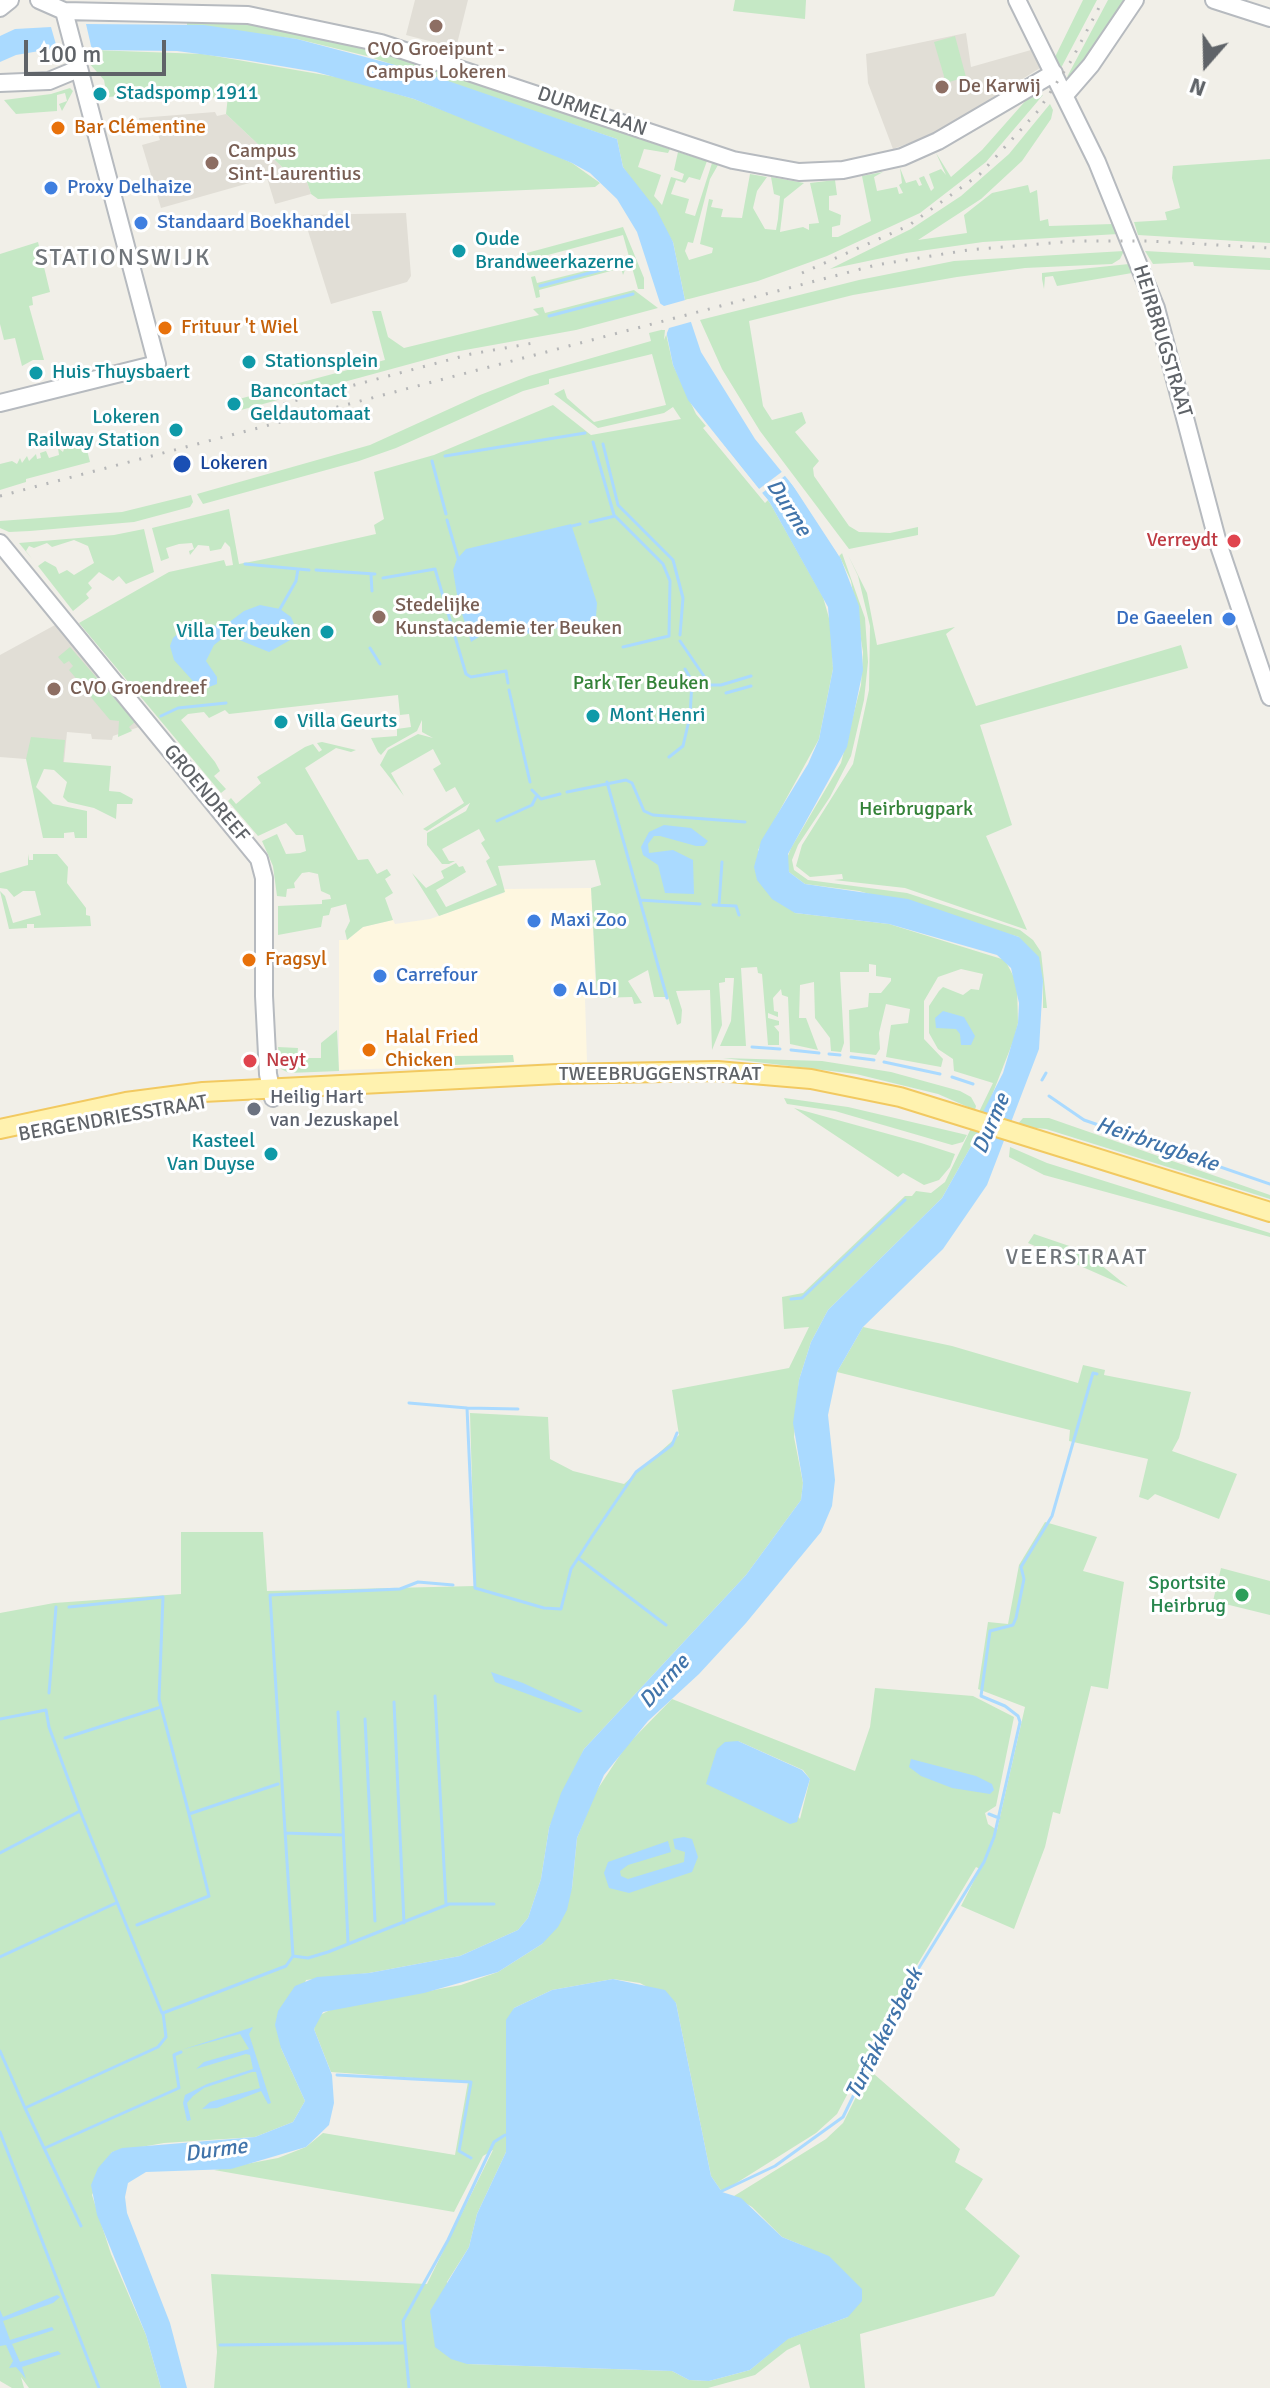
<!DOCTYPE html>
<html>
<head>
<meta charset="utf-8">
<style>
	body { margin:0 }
	#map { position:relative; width:1270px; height:2388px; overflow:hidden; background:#f1efe8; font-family:Signika,sans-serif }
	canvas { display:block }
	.north { position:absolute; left:1166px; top:24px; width:80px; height:80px; -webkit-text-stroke:6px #fff; paint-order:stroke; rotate:200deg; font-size:22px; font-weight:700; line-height:32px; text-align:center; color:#5f6368 }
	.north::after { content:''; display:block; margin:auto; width:28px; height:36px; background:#5f6368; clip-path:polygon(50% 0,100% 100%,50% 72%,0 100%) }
	.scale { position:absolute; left:24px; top:40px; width:142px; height:36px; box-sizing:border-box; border:4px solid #5f6368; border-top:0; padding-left:10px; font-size:24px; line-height:28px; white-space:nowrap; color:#5f6368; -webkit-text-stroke:6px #fff; paint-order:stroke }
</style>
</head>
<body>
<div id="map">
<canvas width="1270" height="2388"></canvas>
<div class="north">N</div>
<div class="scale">100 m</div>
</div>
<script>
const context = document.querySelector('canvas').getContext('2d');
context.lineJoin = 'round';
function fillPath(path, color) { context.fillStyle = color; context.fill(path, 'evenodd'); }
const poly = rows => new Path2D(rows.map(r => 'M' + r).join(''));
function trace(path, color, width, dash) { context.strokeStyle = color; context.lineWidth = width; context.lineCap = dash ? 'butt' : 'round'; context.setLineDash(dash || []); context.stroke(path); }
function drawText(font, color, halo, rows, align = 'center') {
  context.font = font + ' Signika,sans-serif'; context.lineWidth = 6; context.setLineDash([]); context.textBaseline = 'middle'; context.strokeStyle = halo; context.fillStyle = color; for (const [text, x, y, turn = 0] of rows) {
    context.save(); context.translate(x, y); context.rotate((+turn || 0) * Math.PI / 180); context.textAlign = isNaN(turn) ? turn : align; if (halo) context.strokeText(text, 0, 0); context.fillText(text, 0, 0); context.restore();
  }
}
fillPath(poly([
	[591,888,596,998,585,999,587,1062,339,1070,339,940,347,940,363,927,393,920,395,924,430,919,504,893,504,889]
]), '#fef7e0');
fillPath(poly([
	[415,0,468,0,456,48,406,35],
	[966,33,971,67,1031,50,1040,68,934,134,893,149,868,83,866,54],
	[215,112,217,116,226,114,297,181,306,179,311,194,275,204,267,178,161,208,142,145,160,140,157,132,141,134,139,118],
	[406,213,411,276,407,282,331,304,303,215],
	[55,625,139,727,113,736,112,740,92,739,91,734,67,732,64,762,0,757,0,655]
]), '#e1ded6');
fillPath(poly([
	[735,0,806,0,805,19,733,11],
	[1083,0,1097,0,1061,68,1055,57],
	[1108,0,1125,0,1076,73,1067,77],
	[187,19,245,22,376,50,670,149,668,153,644,149,638,167,661,175,654,196,662,205,671,177,682,180,684,174,674,170,678,152,707,161,700,180,689,177,685,183,676,180,671,194,689,199,685,213,695,216,712,163,718,165,710,179,693,243,688,242,685,251,689,260,712,253,713,248,700,244,709,199,713,200,711,207,723,209,721,217,742,218,750,174,767,177,757,191,753,208,765,229,776,230,778,219,780,196,774,194,771,177,804,183,784,199,780,232,803,227,809,230,809,224,819,223,810,183,835,180,837,195,829,196,829,210,841,215,840,225,832,227,832,237,838,237,871,221,862,176,883,172,874,177,877,191,897,187,899,194,903,193,899,185,902,183,900,168,906,183,916,180,919,186,922,185,919,178,924,176,931,191,934,188,929,174,941,169,946,175,936,153,951,177,982,150,1028,98,1043,95,986,162,920,213,827,256,758,281,685,300,673,242,623,167,617,139,367,56,297,39,187,25],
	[955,36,966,77,946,83,934,42],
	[92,50,203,54,342,78,414,99,535,146,572,163,600,183,595,187,318,199,311,194,306,179,297,181,226,114,228,96,199,99,198,89,195,89,195,99,191,99,190,92,107,97,104,80,89,63],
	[70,88,73,91,62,111,59,104,67,101,65,93,57,95,57,111,16,114,4,100,51,94],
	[1050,104,1053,110,1051,119,1022,161,981,199,918,240,967,233,964,215,992,193,1028,185,1030,193,1037,190,1040,221,1048,219,1049,226,1113,224,1118,234,983,242,906,253,830,269,911,229,961,196,1009,154],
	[1270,159,1270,243,1138,235,1134,222,1167,220,1165,212,1180,208,1172,178,1173,166],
	[623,227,644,278,644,289,638,289,623,235,529,260,523,254],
	[38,242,50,292,32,297,33,305,29,306,44,360,33,360,22,366,15,338,4,340,0,324,0,254],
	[1124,251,1120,259,1112,264,1025,268,957,277,853,295,749,321,763,406,772,420,802,412,806,423,795,432,819,461,813,468,814,476,849,526,859,532,890,533,918,527,918,535,849,549,760,431,722,369,700,320,859,280,954,261],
	[1145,251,1270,258,1270,270,1194,266,1193,262,1153,264],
	[618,255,625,270,623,275,621,268,607,272,539,290,540,297,536,298,531,277,535,276,537,283,585,271,619,262],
	[1129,264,1132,273,1057,286,1053,276,1045,277,1044,289,1042,279,1042,273],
	[634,290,658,308,576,330,454,352,241,410,239,399,385,360,372,311,381,311,388,337,404,348,539,315,533,309,543,307,545,313],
	[665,329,673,365,696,414,770,503,823,597,831,625,833,669,819,739,758,850,795,913,889,924,1005,960,1017,983,1018,1023,1014,1039,974,1141,942,1198,828,1310,811,1342,799,1380,794,1437,803,1483,801,1500,746,1575,584,1749,549,1828,541,1879,528,1918,518,1930,460,1956,369,1973,306,1980,281,2048,305,2101,293,2122,255,2137,164,2143,112,2152,92,2195,111,2254,146,2335,161,2388,29,2388,21,2377,24,2388,12,2388,0,2381,0,1613,54,1603,181,1594,181,1532,263,1532,267,1591,475,1586,470,1413,548,1417,550,1459,573,1471,624,1484,679,1435,672,1390,789,1368,809,1327,784,1329,782,1297,803,1293,905,1196,912,1196,916,1191,931,1193,945,1182,993,1083,954,1071,953,1059,938,1049,929,1033,929,1006,939,991,943,987,963,995,971,989,979,990,983,974,961,969,938,977,924,1001,924,1039,943,1059,941,1067,886,1057,891,1025,908,1023,910,1009,886,1004,879,1033,880,1049,876,1055,850,1052,849,1010,868,1007,869,993,881,993,891,981,891,978,876,976,876,965,869,964,869,972,840,972,844,1043,841,1052,831,1051,830,1038,815,1018,814,982,800,985,799,1018,806,1018,818,1050,790,1044,788,997,782,995,781,989,773,998,774,1011,778,1012,778,1017,768,1013,768,1018,779,1021,779,1025,774,1026,779,1032,779,1045,768,1045,762,974,758,973,757,967,741,968,746,1046,720,1046,731,1021,734,978,725,978,725,982,719,983,722,1025,712,1050,710,990,676,991,682,1010,681,1023,677,1025,668,997,654,997,648,970,628,981,642,1003,634,1004,632,997,597,998,591,888,601,885,595,860,498,866,505,892,439,916,412,873,426,888,444,878,441,871,456,863,459,867,463,866,466,872,436,890,446,907,497,885,486,861,490,858,481,843,485,840,479,829,442,849,449,861,455,861,449,864,442,864,427,845,427,833,466,811,470,803,427,831,423,829,464,803,455,787,446,792,433,769,441,764,433,749,391,773,404,796,380,765,388,750,418,734,433,738,422,732,422,720,417,731,387,748,381,755,378,752,371,738,397,736,397,729,411,727,409,714,400,715,398,695,229,714,225,710,209,718,204,712,188,714,181,720,215,762,220,771,214,776,226,789,221,793,79,623,169,572,224,560,226,566,233,565,230,547,225,542,221,549,210,551,209,546,198,545,190,555,189,551,194,549,192,543,179,544,166,548,169,558,161,561,152,528,229,509,239,564,260,560,376,534,374,525,384,519,374,472,434,455,553,405,591,435,681,419,673,407,664,413,598,428,554,394,564,389,567,398,594,422,666,405,652,354,549,379,549,384,523,391,396,448,359,461,203,504,197,494,370,445,480,395,529,376,651,341,649,333],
	[78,443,80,447,86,446,90,462,26,479,26,482,0,490,0,464,12,461,17,464,20,458,22,463,27,456,29,461,36,454,37,459,41,458,40,453,46,451,49,458,59,455,58,448,63,452,65,446,70,445,72,449],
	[191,495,193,502,190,507,134,522,30,531,9,532,0,528,0,521,122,512],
	[144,529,154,572,126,584,119,576,113,581,99,572,88,583,92,588,86,594,89,598,73,611,38,566,45,561,56,567,59,574,67,570,74,575,94,563,88,546,74,540,52,547,47,543,34,548,29,546,26,551,32,559,19,543,114,535],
	[842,553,865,618,868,662,864,700,851,756,830,797,798,845,792,860,794,870,808,880,907,893,1020,930,1033,940,1041,952,1047,1008,1043,1008,1043,981,1019,937,859,891,805,884,789,872,786,861,791,848,841,763,861,685,863,652,851,581,839,555],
	[848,555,867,593,877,645,955,627,946,634,976,706,1181,645,1188,668,980,725,1012,825,986,836,1027,930,905,888,834,880,843,879,842,874,810,877,796,866,802,845,853,764,869,690,870,626,858,576],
	[70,647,135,722,129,727,132,731,118,737,119,721,110,720,89,695,94,691,90,686,85,689,69,670,73,666,69,661,64,664,58,657],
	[31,737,65,740,63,762,111,766,109,791,120,792,133,799,132,804,117,804,116,819,94,808,68,802,63,797,67,782,54,770,44,769,36,787,53,804,87,811,87,838,75,838,74,832,64,833,64,838,43,838,26,759],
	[322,742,356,750,351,752,336,748,305,768,358,860,368,859,377,874,387,869,391,875,385,879,393,893,385,898,393,920,363,927,347,940,345,931,350,921,346,904,331,908,329,915,323,916,321,927,278,935,278,906,322,904,322,900,331,899,330,895,321,891,318,874,309,872,302,873,294,883,295,888,287,889,286,897,277,896,273,866,262,841,277,834,286,854,300,853,306,851,303,835,296,835,286,823,258,836,228,801,231,798,236,804,261,783,257,777,305,747,313,744,319,752,322,750,317,743],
	[28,854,29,860,33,860,33,854,57,854,68,867,67,883,86,908,86,915,90,916,91,926,34,928,34,924,27,924,27,928,9,929,0,891,5,896,13,923,41,915,35,891,23,891,14,897,7,889,0,888,0,873,28,865],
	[337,1030,339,1071,289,1073,281,1069,278,1047,298,1048,297,1058,321,1058,321,1043],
	[513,1055,514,1062,396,1068,396,1057],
	[723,1058,822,1061,891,1072,960,1091,971,1097,976,1106,975,1110,938,1094,856,1074],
	[784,1098,848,1107,967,1135,963,1142,952,1145,835,1111,787,1104],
	[794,1108,921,1143,955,1154,950,1167,939,1180,924,1185,903,1173,898,1177],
	[1023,1118,1049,1118,1270,1195,1270,1199,1046,1129,1016,1126],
	[1010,1147,1047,1163,1270,1233,1270,1237,1044,1175,1009,1157],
	[1034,1234,1084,1251,1128,1287,1028,1243],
	[863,1327,952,1346,1078,1383,1083,1365,1105,1370,1104,1375,1191,1392,1179,1438,1172,1451,1237,1474,1219,1519,1155,1494,1148,1500,1139,1497,1148,1459,1069,1441,1070,1430,837,1372],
	[1045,1522,1097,1537,1083,1571,1124,1582,1108,1689,1091,1686,1060,1814,1053,1812,1045,1847,1014,1929,961,1906,980,1869,976,1867,902,1990,837,2114,816,2133,722,2192,711,2176,676,2003,640,1983,613,1979,552,1990,514,2008,506,2038,506,2152,477,2214,469,2247,447,2282,467,2364,672,2371,689,2380,709,2381,750,2370,787,2339,848,2317,804,2246,782,2237,752,2207,734,2196,826,2139,843,2123,871,2067,874,2074,960,2149,955,2162,983,2179,965,2209,1020,2256,994,2296,860,2334,865,2388,810,2388,800,2344,787,2350,755,2375,708,2388,214,2388,217,2352,211,2274,427,2284,493,2150,483,2156,454,2212,214,2170,278,2158,306,2147,323,2133,455,2155,468,2082,331,2072,314,2029,318,2016,332,2009,461,1985,498,1972,542,1944,572,1888,577,1838,595,1793,626,1746,672,1699,855,1771,870,1727,875,1688,973,1696,1014,1717,996,1806,985,1813,988,1824,997,1830,1025,1707,978,1689,988,1622,1008,1624,1019,1565],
	[738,1741,803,1770,810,1779,800,1819],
	[1221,1568,1270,1581,1270,1615,1213,1601]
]), '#c5e8c5');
fillPath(poly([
	[86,24,204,25,297,39,422,72,617,139,623,167,656,209,673,242,687,310,701,352,755,439,816,514,841,559,859,606,863,670,847,747,788,854,789,872,805,884,908,899,1019,937,1039,957,1043,981,1039,1049,987,1185,943,1249,863,1327,837,1372,828,1415,835,1480,832,1506,821,1532,746,1623,699,1674,648,1721,604,1775,577,1838,572,1888,567,1910,558,1927,542,1944,498,1972,424,1993,323,2012,314,2029,332,2075,334,2103,329,2125,306,2147,231,2169,146,2172,128,2183,125,2197,127,2213,170,2323,187,2388,161,2388,146,2335,97,2215,91,2185,98,2168,112,2152,122,2148,255,2137,293,2122,305,2101,281,2048,275,2025,278,2011,295,1986,317,1977,369,1973,460,1956,518,1930,528,1918,541,1879,549,1828,561,1793,584,1749,746,1575,801,1500,803,1483,793,1423,799,1380,811,1342,828,1310,942,1198,974,1141,983,1112,1003,1073,1018,1023,1019,1003,1011,968,997,955,889,924,795,913,772,899,757,880,754,867,761,841,808,764,819,739,833,669,828,607,770,503,688,400,673,365,661,306,637,232,617,199,590,173,572,163,414,99,316,72,245,60,177,51,92,50],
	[51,27,57,48,16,55,0,62,0,36,15,29],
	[571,524,597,603,596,617,590,622,526,634,507,626,493,628,471,642,458,601,453,570,457,559,466,549],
	[260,605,280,609,291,617,294,624,292,639,269,652,232,637,223,638,214,645,206,661,217,677,217,684,201,690,174,660,170,646,173,638,181,631,196,625,224,626,244,611],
	[664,825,691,828,708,841,704,846,696,846,660,836,654,836,648,844,649,853,673,850,693,860,694,894,665,893,658,865,643,855,641,847,649,832],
	[943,1011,964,1017,975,1036,971,1045,961,1045,960,1034,956,1029,936,1028,935,1018],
	[491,1672,523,1683,583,1711,579,1713,495,1682],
	[738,1741,802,1770,810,1779,797,1822,790,1824,706,1784,717,1749,725,1742],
	[911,1759,976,1776,992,1784,994,1790,990,1794,952,1788,921,1776,909,1767],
	[684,1837,692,1839,698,1857,692,1872,629,1893,609,1888,604,1873,608,1862,668,1841,671,1852,628,1865,620,1871,621,1876,628,1879,684,1862,685,1852,675,1849,673,1839],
	[613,1979,665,1990,676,2003,711,2176,722,2192,741,2198,782,2237,829,2256,862,2289,862,2301,848,2317,788,2339,750,2370,709,2381,689,2380,672,2371,467,2364,451,2359,435,2347,430,2311,469,2247,477,2214,506,2152,506,2020,514,2008,552,1990],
	[253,2027,249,2034,271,2103,268,2104,261,2091,217,2108,202,2109,210,2102,260,2088,256,2072,252,2072,204,2088,193,2096,187,2103,191,2120,187,2121,183,2103,185,2095,207,2084,253,2069,250,2055,246,2054,196,2069,204,2062,249,2049,240,2034,181,2050],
	[57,2295,60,2297,53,2303,3,2321,10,2340,52,2327,54,2330,12,2344,20,2362,58,2351,61,2354,22,2367,26,2379,16,2367,9,2368,13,2361,6,2345,0,2346,0,2310,3,2317]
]), '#aadaff');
fillPath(poly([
	[653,299,664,306,689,299,694,321,669,328,664,340,665,330,662,330,659,307],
	[707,425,759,489,783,471,777,464,780,462,808,497,842,553,839,556,786,475,762,493,768,500,765,503,703,428]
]), '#f1efe8');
trace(poly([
	[540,286,620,265],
	[549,316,633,294],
	[593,442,614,515,663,564,670,581,669,636,623,647],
	[603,444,618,505,673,560,683,598,680,635],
	[445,456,585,433],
	[432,461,446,514],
	[447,520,458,558],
	[590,522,615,516],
	[572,526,580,524],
	[245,564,309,570],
	[316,570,375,574],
	[371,575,372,591],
	[383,578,435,569,466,674,471,677,506,671,508,683],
	[280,609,296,581,298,569],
	[680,641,710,685,721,685,751,676],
	[370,648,380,664],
	[509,690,530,782],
	[726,693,751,686],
	[161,716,178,708,226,703],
	[669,757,683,746,690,716,692,681,685,669],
	[607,782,667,998],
	[532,790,541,799,560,794],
	[567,792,626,780,632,783,644,811,653,815,745,822],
	[497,821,532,805,536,797],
	[640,900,700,904],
	[713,905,736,906,739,915],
	[719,905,722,862],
	[752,1047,780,1049],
	[791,1050,819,1053],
	[829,1054,840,1055],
	[851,1057,874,1060],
	[884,1062,940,1074],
	[952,1077,973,1084],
	[1042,1080,1046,1073],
	[1049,1096,1084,1120,1270,1184],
	[791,1299,802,1298,905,1200],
	[409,1403,467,1408],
	[518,1409,467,1408,475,1588,544,1608,561,1609,571,1569,593,1535,636,1472,672,1445,677,1433],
	[578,1558,666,1625],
	[69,1607,163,1597,159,1699,189,1814],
	[49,1693,56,1607],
	[435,1696,446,1904],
	[394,1702,404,1923],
	[338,1712,348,1943],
	[0,1719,46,1710,49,1727,80,1811,162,2013],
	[365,1719,375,1921],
	[65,1738,161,1707],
	[989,1814,999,1818],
	[285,1833,343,1835],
	[0,1853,80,1811],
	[137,1925,209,1896,189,1814,278,1784],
	[293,1956,308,1958,328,1952,449,1904,494,1904],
	[0,1957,116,1903],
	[0,2051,25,2108,158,2047,166,2037,163,2013,286,1966,293,1956,270,1595,400,1589,418,1582,453,1585],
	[337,2075,471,2082,459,2151,471,2158],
	[25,2108,81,2226],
	[0,2132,99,2388],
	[45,2148,179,2088,174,2055,181,2052],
	[720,2192,775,2166,843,2117,904,1992,984,1862,994,1837,1020,1722,1018,1716,1005,1706,981,1696,990,1631,1013,1625,1016,1618,1024,1579,1021,1567,1052,1516,1093,1373,1097,1374],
	[220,2345,403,2343],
	[409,2388,403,2321,448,2240,494,2142,505,2135]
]), '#aadaff', 3);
const secondary = poly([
	[39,0,64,11,248,15,381,43,733,160,799,172,843,170,902,157,938,141,1054,73],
	[1017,0,1097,162,1156,308,1218,543,1270,697],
	[1214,0,1270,18],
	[0,8,10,0],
	[0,83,49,81,78,69],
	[1065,95,1091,65,1135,0],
	[0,403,157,364,64,11],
	[0,543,259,859,264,878,264,996,268,1074,273,1098]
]);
const primary = poly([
	[0,1129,126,1102,203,1092,558,1074,717,1071,811,1079,900,1097,1270,1212]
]);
trace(secondary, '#b6babf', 20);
trace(primary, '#f2c960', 22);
trace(secondary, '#fff', 16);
trace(primary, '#fff2af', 18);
trace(poly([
	[802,273,908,226,980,174,1038,111,1071,61,1103,0],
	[249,413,471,354,539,342],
	[0,496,876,265,968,250,1074,241,1149,241,1270,248]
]), '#b6b7b8', 3, [2, 10]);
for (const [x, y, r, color] of [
	[436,26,8,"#8d6e63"],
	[942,87,8,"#8d6e63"],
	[100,94,8,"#0f9aa8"],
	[58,128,8,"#e8710a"],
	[212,163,8,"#8d6e63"],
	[51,188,8,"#3f7fe0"],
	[141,223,8,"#3f7fe0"],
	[459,251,8,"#0f9aa8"],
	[165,328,8,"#e8710a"],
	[249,362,8,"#0f9aa8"],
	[36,373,8,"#0f9aa8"],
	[234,404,8,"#0f9aa8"],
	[176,430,8,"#0f9aa8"],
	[182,464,10,"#1a4fb4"],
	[1234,541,8,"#e0444e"],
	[379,617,8,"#8d6e63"],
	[1229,619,8,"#3f7fe0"],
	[327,632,8,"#0f9aa8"],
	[54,689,8,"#8d6e63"],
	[593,716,8,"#0f9aa8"],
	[281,722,8,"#0f9aa8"],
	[534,921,8,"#3f7fe0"],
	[249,960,8,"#e8710a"],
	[380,976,8,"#3f7fe0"],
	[560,990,8,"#3f7fe0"],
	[369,1050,8,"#e8710a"],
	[250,1061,8,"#e0444e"],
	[254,1109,8,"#6b7280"],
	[271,1154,8,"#0f9aa8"],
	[1242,1595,8,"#2e9e5b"]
]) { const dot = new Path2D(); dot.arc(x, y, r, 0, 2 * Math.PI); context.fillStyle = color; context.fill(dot); trace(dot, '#fff', 3); }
drawText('20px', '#785e54', '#fff', [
	["CVO Groeipunt -",436,50,"center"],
	["Campus Lokeren",436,73,"center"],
	["De Karwij",958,87],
	["Campus",228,152],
	["Sint-Laurentius",228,175],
	["Stedelijke",395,606],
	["Kunstacademie ter Beuken",395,629],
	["CVO Groendreef",70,689]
], 'left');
drawText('20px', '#0d838f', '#fff', [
	["Stadspomp 1911",116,94],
	["Oude",475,240],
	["Brandweerkazerne",475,263],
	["Stationsplein",265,362],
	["Huis Thuysbaert",52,373],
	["Bancontact",250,392],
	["Geldautomaat",250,415],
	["Lokeren",160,418,"right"],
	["Railway Station",160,441,"right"],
	["Villa Ter beuken",311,632,"right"],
	["Mont Henri",609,716],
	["Villa Geurts",297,722],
	["Kasteel",255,1142,"right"],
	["Van Duyse",255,1165,"right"]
], 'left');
drawText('20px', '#5f6368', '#fff', [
	["DURMELAAN",592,112,19],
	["HEIRBRUGSTRAAT",1162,341,73],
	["GROENDREEF",206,794,50],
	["TWEEBRUGGENSTRAAT",660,1075],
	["BERGENDRIESSTRAAT",113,1119,-10]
]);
drawText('20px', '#c56008', '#fff', [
	["Bar Clémentine",74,128],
	["Frituur 't Wiel",181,328],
	["Fragsyl",265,960],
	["Halal Fried",385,1038],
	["Chicken",385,1061]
], 'left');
drawText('20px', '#366cbe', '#fff', [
	["Proxy Delhaize",67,188],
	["Standaard Boekhandel",157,223],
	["De Gaeelen",1213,619,"right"],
	["Maxi Zoo",550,921],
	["Carrefour",396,976],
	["ALDI",576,990]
], 'left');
drawText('20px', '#164399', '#fff', [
	["Lokeren",200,464]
], 'left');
drawText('20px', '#be3a42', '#fff', [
	["Verreydt",1218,541],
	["Neyt",266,1061,"left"]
], 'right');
drawText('20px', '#348238', '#fff', [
	["Park Ter Beuken",641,684],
	["Heirbrugpark",916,810]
]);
drawText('20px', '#5b616d', '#fff', [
	["Heilig Hart",270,1098],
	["van Jezuskapel",270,1121]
], 'left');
drawText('20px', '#27864d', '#fff', [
	["Sportsite",1226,1584],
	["Heirbrug",1226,1607]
], 'right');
drawText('italic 22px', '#4174aa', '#fff', [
	["Durme",788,508,57],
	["Durme",992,1124,-67],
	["Heirbrugbeke",1157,1145,19],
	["Durme",665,1682,-48],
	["Turfakkersbeek",885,2034,-63],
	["Durme",216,2151,-8]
]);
context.letterSpacing = '2px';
drawText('22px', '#70757a', '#fff', [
	["VEERSTRAAT",1077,1258]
]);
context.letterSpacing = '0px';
context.letterSpacing = '2px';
drawText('24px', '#70757a', '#fff', [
	["STATIONSWIJK",123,259]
]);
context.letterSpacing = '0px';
</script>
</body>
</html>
